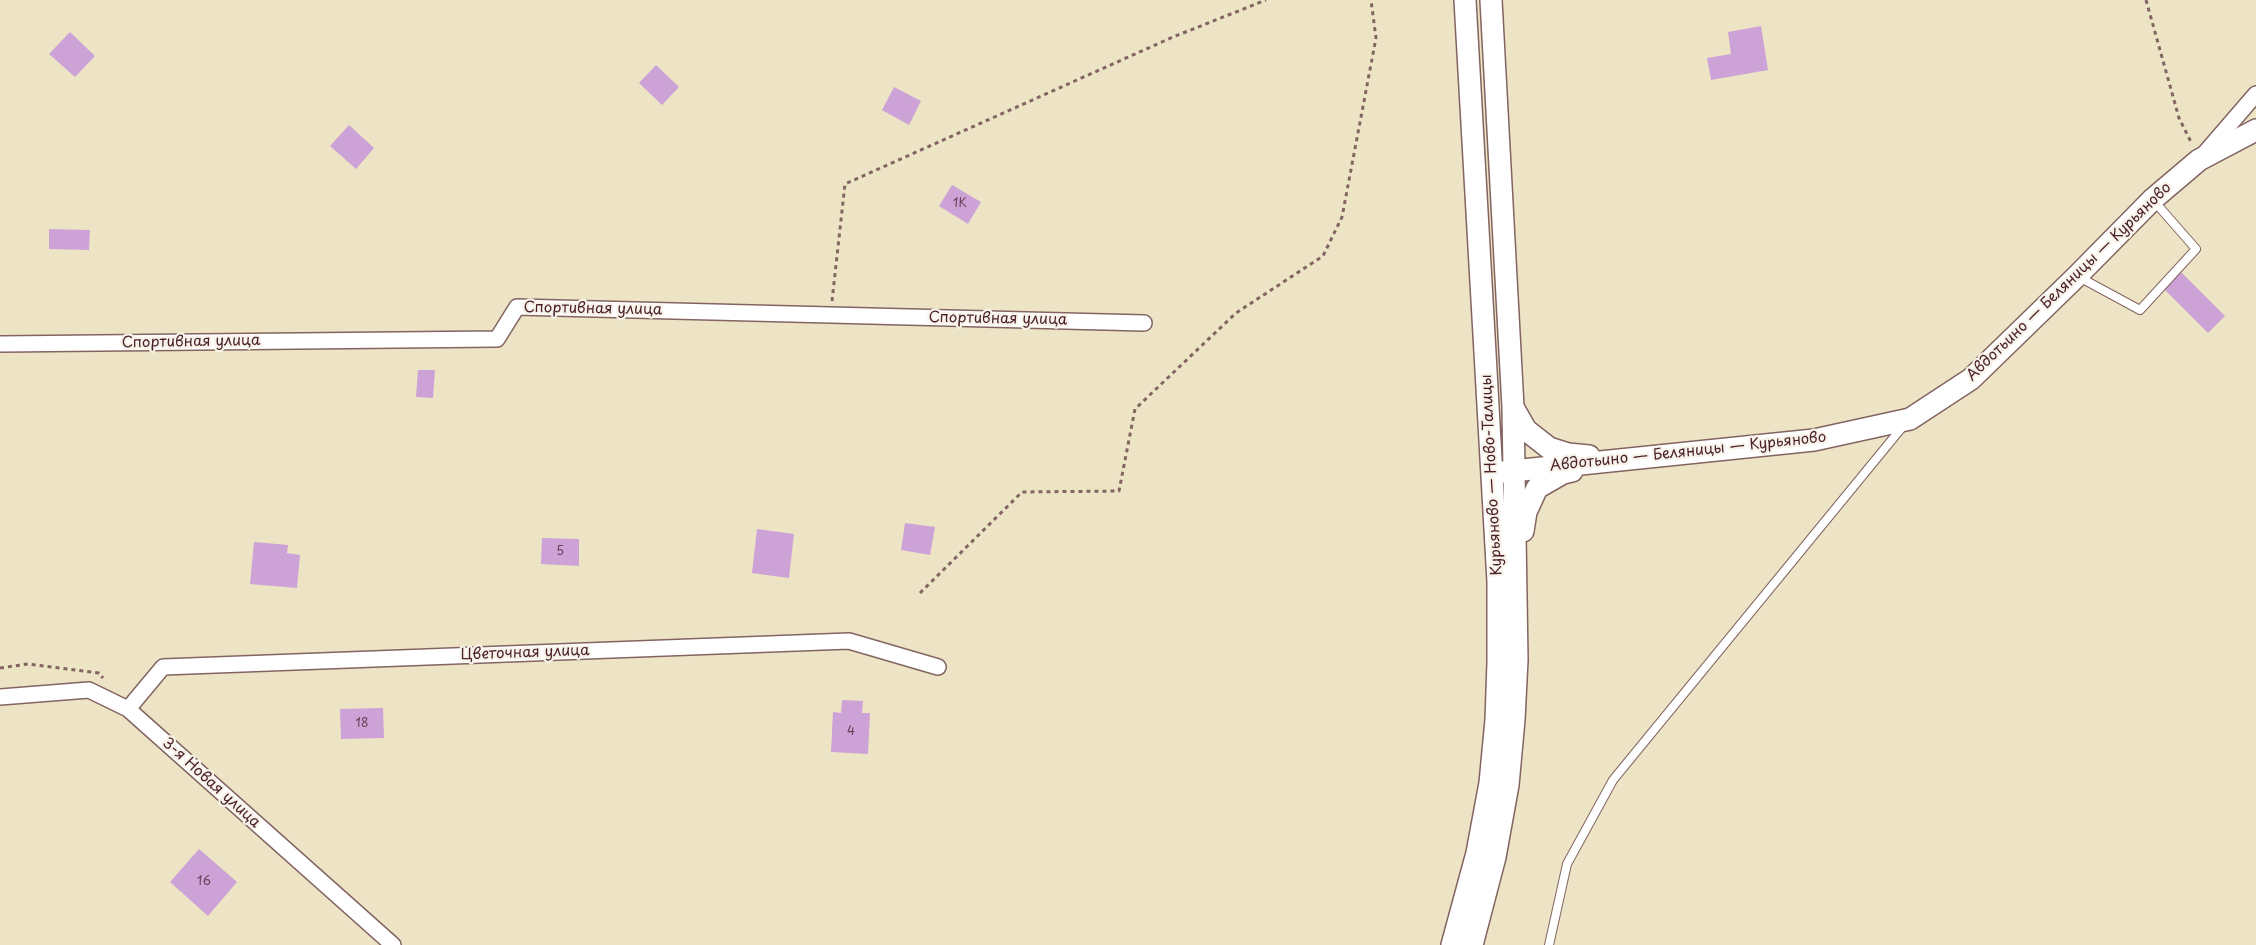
<!DOCTYPE html>
<html>
<head>
<meta charset="utf-8">
<style>
	body { margin:0 }
	canvas { display:block; background:#ece4c5 }
</style>
</head>
<body>
<canvas width="2256" height="945"></canvas>
<script>
const context = document.querySelector('canvas').getContext('2d');
context.lineJoin = 'round';
function fillPath(path, color) { context.fillStyle = color; context.fill(path, 'evenodd'); }
const poly = rows => new Path2D(rows.map(r => 'M' + r).join(''));
function trace(path, color, width, dash) { context.strokeStyle = color; context.lineWidth = width; context.lineCap = dash ? 'butt' : 'round'; context.setLineDash(dash || []); context.stroke(path); }
function drawText(font, color, halo, rows, align = 'center') {
  context.font = font + ' "Playpen Sans",sans-serif'; context.lineWidth = 4.5; context.setLineDash([]); context.textBaseline = 'middle'; context.strokeStyle = halo; context.fillStyle = color; for (const [text, x, y, turn = 0] of rows) {
    context.save(); context.translate(x, y); context.rotate((+turn || 0) * Math.PI / 180); context.textAlign = isNaN(turn) ? turn : align; if (halo) context.strokeText(text, 0, 0); context.fillText(text, 0, 0); context.restore();
  }
}
fillPath(poly([
	[1761,26,1768,70,1711,80,1707,58,1731,54,1728,32],
	[70,32,95,56,75,77,49,54],
	[656,65,679,87,662,105,639,83],
	[894,87,921,101,909,125,882,110],
	[349,125,374,148,356,169,330,146],
	[952,185,981,202,968,224,939,206],
	[49,229,90,230,89,250,49,249],
	[2181,272,2225,316,2208,333,2164,289],
	[418,370,435,370,433,398,416,397],
	[905,523,935,527,930,555,901,550],
	[757,529,794,534,789,578,752,573],
	[542,538,579,539,579,566,541,564],
	[254,542,288,545,287,553,300,555,297,588,250,584],
	[842,700,863,701,862,713,870,713,868,754,831,752,833,712,841,713],
	[383,708,384,738,341,739,340,709],
	[199,849,237,882,208,916,170,882]
]), '#cca2d7');
const service = poly([
	[2079,277,2140,310,2196,249,2154,201],
	[1549,945,1567,864,1613,780,1904,425]
]);
const minor = poly([
	[2205,153,2256,94],
	[0,344,497,339,517,307,1144,323],
	[0,697,89,690,128,709,393,945],
	[128,709,163,667,849,641,938,667]
]);
const secondary = poly([
	[1514,409,1526,430,1549,448,1568,454,1589,456],
	[1503,472,1814,440,1910,419,1971,379,2077,276,2153,199,2199,160,2256,130],
	[1523,531,1526,512,1537,488,1563,473,1572,471],
	[1452,945,1477,853,1490,783,1496,720,1498,662,1498,582,1465,0],
	[1472,945,1495,857,1508,785,1514,720,1517,660,1513,407,1491,0]
]);
trace(service, '#836461', 10);
trace(minor, '#836461', 18);
trace(secondary, '#836461', 24);
trace(poly([
	[2146,0,2179,118,2192,144],
	[832,301,845,184,1173,37,1266,0],
	[920,593,1022,492,1119,491,1135,409,1236,313,1323,256,1342,217,1376,38,1371,0],
	[0,668,28,664,99,673,103,678]
]), '#836461', 3, [4, 4]);
trace(service, '#fff', 8);
trace(minor, '#fff', 15);
trace(secondary, '#fff', 21);
drawText('12px', '#6a4056', null, [
	["1К",960,204],
	["5",560,552],
	["18",362,724],
	["4",851,732],
	["16",204,882]
]);
drawText('15px', '#4a1f2b', '#f7f3e8', [
	["Авдотьино — Беляницы — Курьяново",2069,282,-44],
	["Спортивная улица",593,309,1],
	["Спортивная улица",998,319,1],
	["Спортивная улица",191,342,-1],
	["Авдотьино — Беляницы — Курьяново",1688,452,-6],
	["Курьяново — Ново-Талицы",1492,475,-93],
	["Цветочная улица",525,653,-2],
	["3-я Новая улица",211,783,42]
]);
</script>
</body>
</html>
